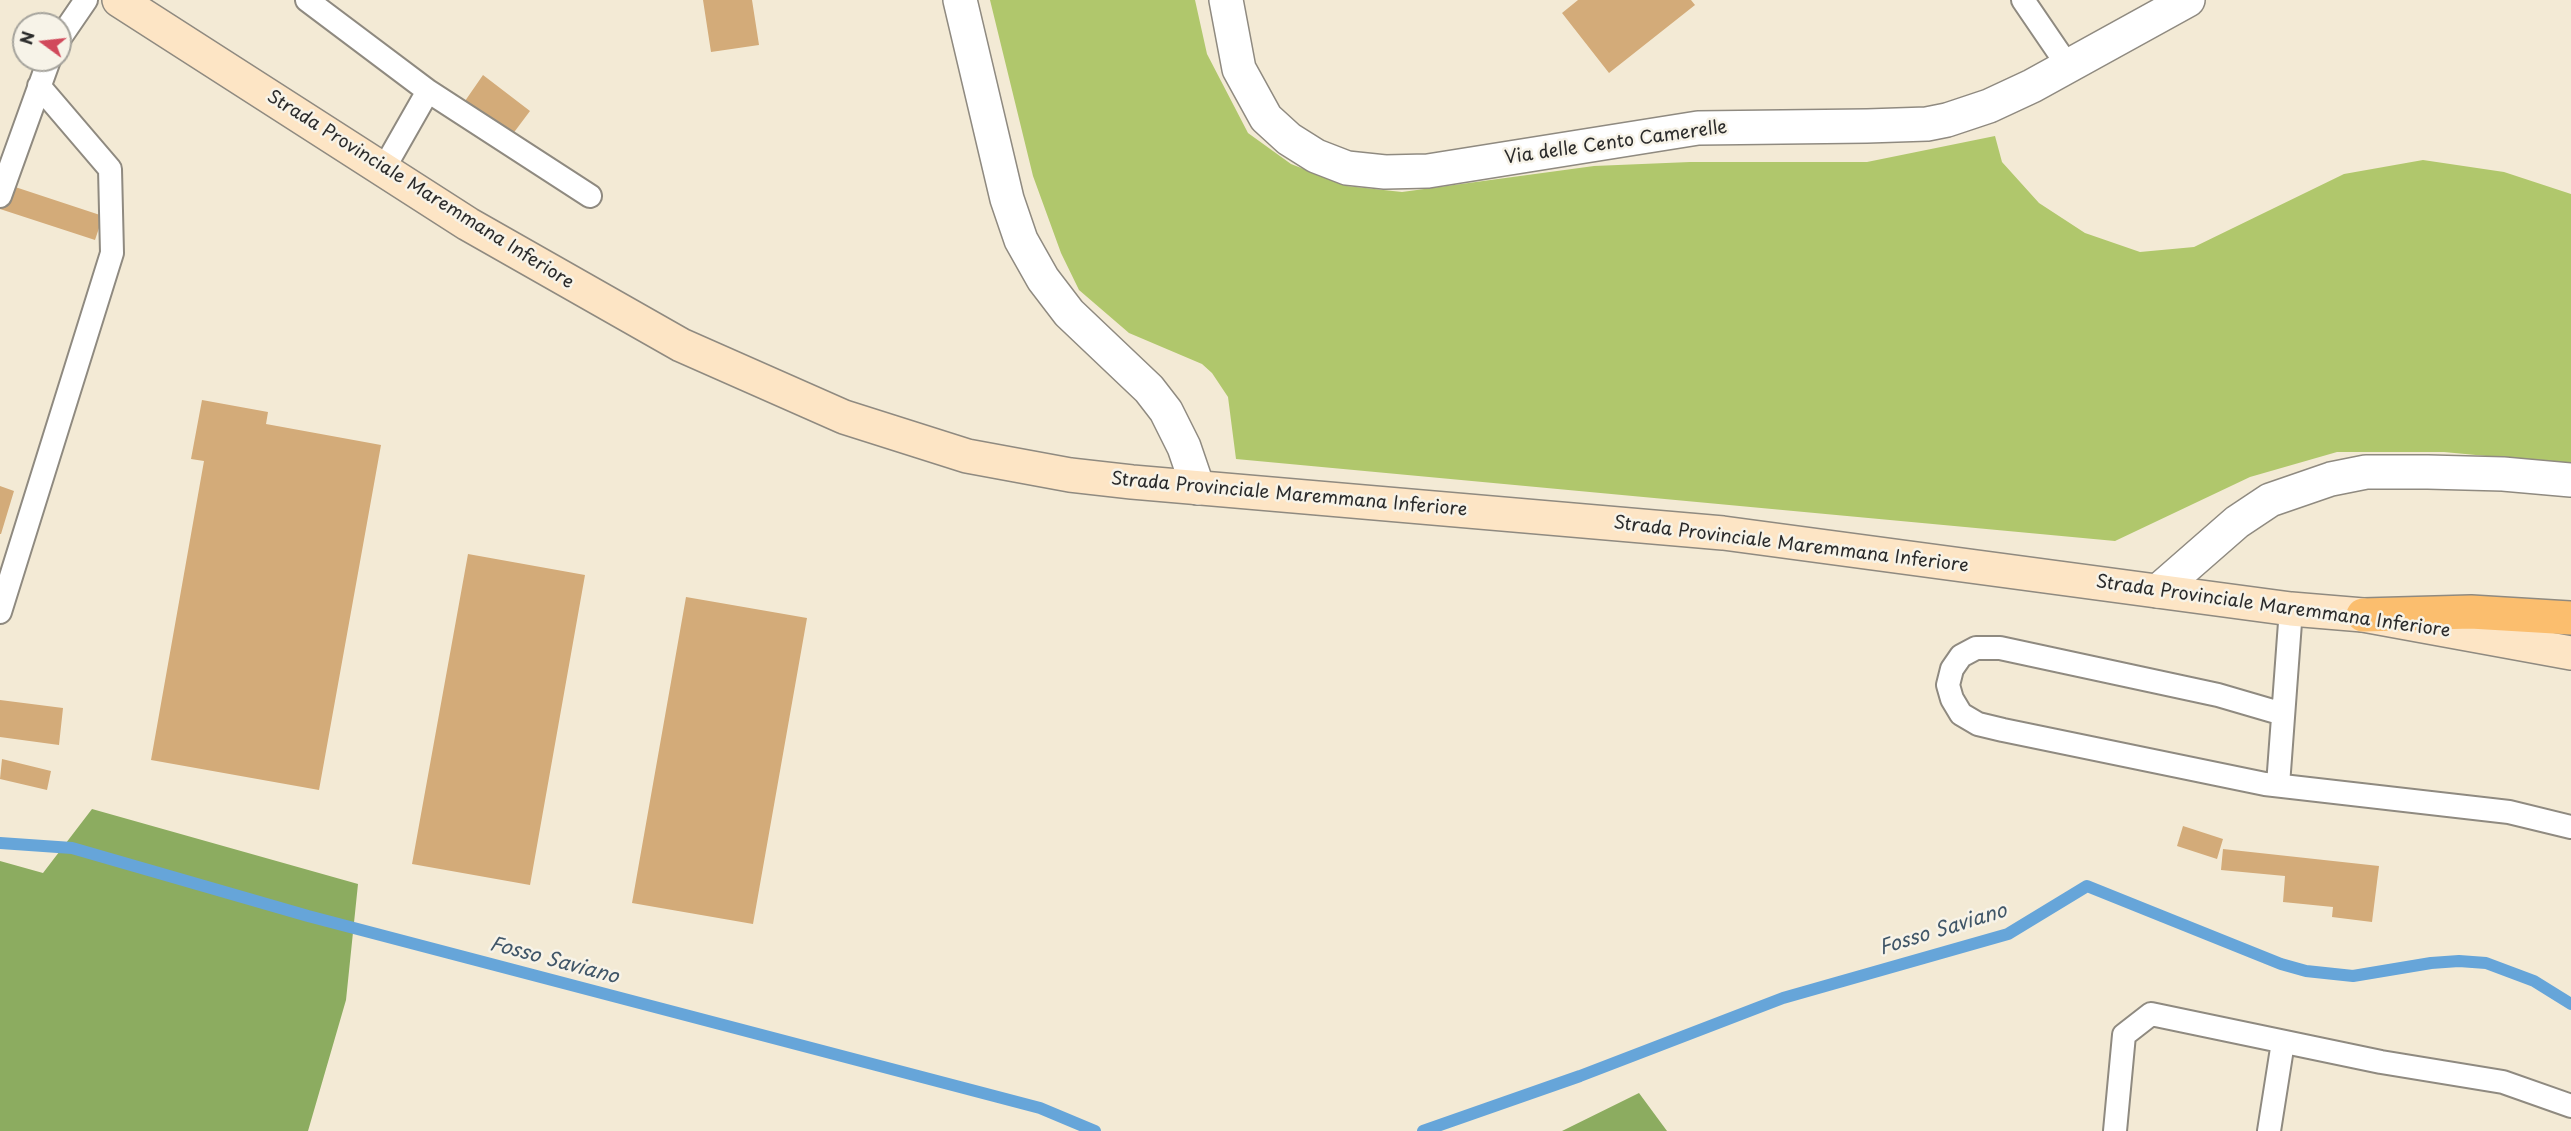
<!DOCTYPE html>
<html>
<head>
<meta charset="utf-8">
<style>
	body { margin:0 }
	#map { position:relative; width:2571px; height:1131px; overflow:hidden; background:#f3ead5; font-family:"Playpen Sans",sans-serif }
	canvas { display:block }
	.north { position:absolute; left:12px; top:12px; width:60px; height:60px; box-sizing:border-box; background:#f7f3e8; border:2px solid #a5a39c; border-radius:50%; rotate:285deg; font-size:16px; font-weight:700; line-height:24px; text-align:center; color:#2b2b2b }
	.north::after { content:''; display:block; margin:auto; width:21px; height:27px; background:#d1495b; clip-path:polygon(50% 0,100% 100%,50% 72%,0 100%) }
</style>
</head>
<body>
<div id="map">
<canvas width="2571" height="1131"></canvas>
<div class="north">N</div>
</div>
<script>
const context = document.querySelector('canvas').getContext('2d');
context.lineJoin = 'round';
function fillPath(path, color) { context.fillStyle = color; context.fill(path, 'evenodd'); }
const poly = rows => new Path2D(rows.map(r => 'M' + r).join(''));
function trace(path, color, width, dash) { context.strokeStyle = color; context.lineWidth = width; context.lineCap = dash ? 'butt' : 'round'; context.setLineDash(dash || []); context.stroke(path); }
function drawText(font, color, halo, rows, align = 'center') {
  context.font = font + ' "Playpen Sans",sans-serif'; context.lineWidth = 5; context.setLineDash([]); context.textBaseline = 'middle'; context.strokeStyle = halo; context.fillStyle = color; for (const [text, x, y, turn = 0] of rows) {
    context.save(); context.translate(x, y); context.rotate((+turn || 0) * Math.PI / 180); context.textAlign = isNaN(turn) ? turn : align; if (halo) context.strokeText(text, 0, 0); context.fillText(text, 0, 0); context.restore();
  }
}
fillPath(poly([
	[990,0,1195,0,1207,54,1248,133,1291,164,1347,186,1402,192,1594,166,1690,162,1867,162,1995,136,2002,162,2039,203,2085,233,2140,252,2194,247,2344,174,2423,160,2504,172,2571,194,2571,464,2444,452,2337,452,2250,477,2115,541,1236,459,1228,397,1212,373,1202,364,1129,333,1079,290,1061,253,1033,176]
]), '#b0c76c');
fillPath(poly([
	[92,809,358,884,346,1000,308,1131,0,1131,0,861,43,873],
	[1639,1093,1667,1131,1562,1131]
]), '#8cac60');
trace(poly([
	[0,843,72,848,308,916,1040,1108,1095,1131],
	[1423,1131,1580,1076,1783,998,2008,934,2087,886,2281,964,2306,971,2353,976,2431,963,2459,961,2486,963,2534,981,2571,1004]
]), '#66a5d9', 12);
fillPath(poly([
	[703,0,752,0,759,45,711,52],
	[1578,0,1691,0,1695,5,1609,73,1562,13],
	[483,75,530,111,512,135,465,101],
	[0,182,103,216,95,240,0,209],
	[202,400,268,412,266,424,381,445,319,790,151,760,204,461,191,459],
	[0,486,14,491,1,534,0,534],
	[468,554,585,575,530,885,412,864],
	[686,597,807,618,753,924,632,903],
	[0,700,63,708,59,745,0,737],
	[2,759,51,771,47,790,0,779],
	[2183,826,2223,839,2217,859,2177,846],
	[2223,849,2379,866,2372,922,2332,917,2333,907,2283,902,2285,876,2221,870]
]), '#d3ab79');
const service = poly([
	[307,0,428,91,383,170],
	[2023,0,2068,66],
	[60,38,86,0],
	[428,91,590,196],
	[0,196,49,60],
	[0,612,112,253,110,169,39,86],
	[2283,714,2218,695,2000,648,1976,648,1961,656,1952,669,1948,685,1952,699,1961,714,1978,724,2003,730,2265,784,2509,812,2571,827],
	[2278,785,2291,609],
	[2115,1131,2124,1035,2151,1014,2381,1062,2503,1082,2571,1106],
	[2269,1131,2283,1042]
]);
const minor = poly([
	[960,0,1007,199,1021,240,1043,279,1069,313,1149,389,1166,411,1184,447,1198,488],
	[1226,0,1239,69,1266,118,1289,139,1316,156,1347,168,1385,172,1428,171,1698,128,1867,126,1927,124,1947,120,1989,106,2032,86,2188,0],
	[2158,591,2237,522,2270,500,2331,479,2366,472,2428,472,2503,474,2571,480]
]);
const secondary = poly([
	[119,0,468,224,681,345,844,417,967,456,1070,475,1132,482,1723,533,2291,609,2363,615,2571,653]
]);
const motorway = poly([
	[2363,615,2471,612,2571,618]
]);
trace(service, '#8f8a80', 26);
trace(minor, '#8f8a80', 36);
trace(secondary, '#8f8a80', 36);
trace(motorway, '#8f8a80', 36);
trace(service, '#fff', 22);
trace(minor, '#fff', 33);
trace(secondary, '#fde5c5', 33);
trace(motorway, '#fbbe6e', 33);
drawText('18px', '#2b2b2b', '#f7f3e8', [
	["Via delle Cento Camerelle",1616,143,-8],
	["Strada Provinciale Maremmana Inferiore",420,190,32],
	["Strada Provinciale Maremmana Inferiore",1289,495,5],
	["Strada Provinciale Maremmana Inferiore",1791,545,7],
	["Strada Provinciale Maremmana Inferiore",2273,607,8]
]);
drawText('italic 20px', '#405668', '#f7f3e8', [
	["Fosso Saviano",1943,930,-17],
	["Fosso Saviano",554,961,15]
]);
</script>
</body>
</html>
